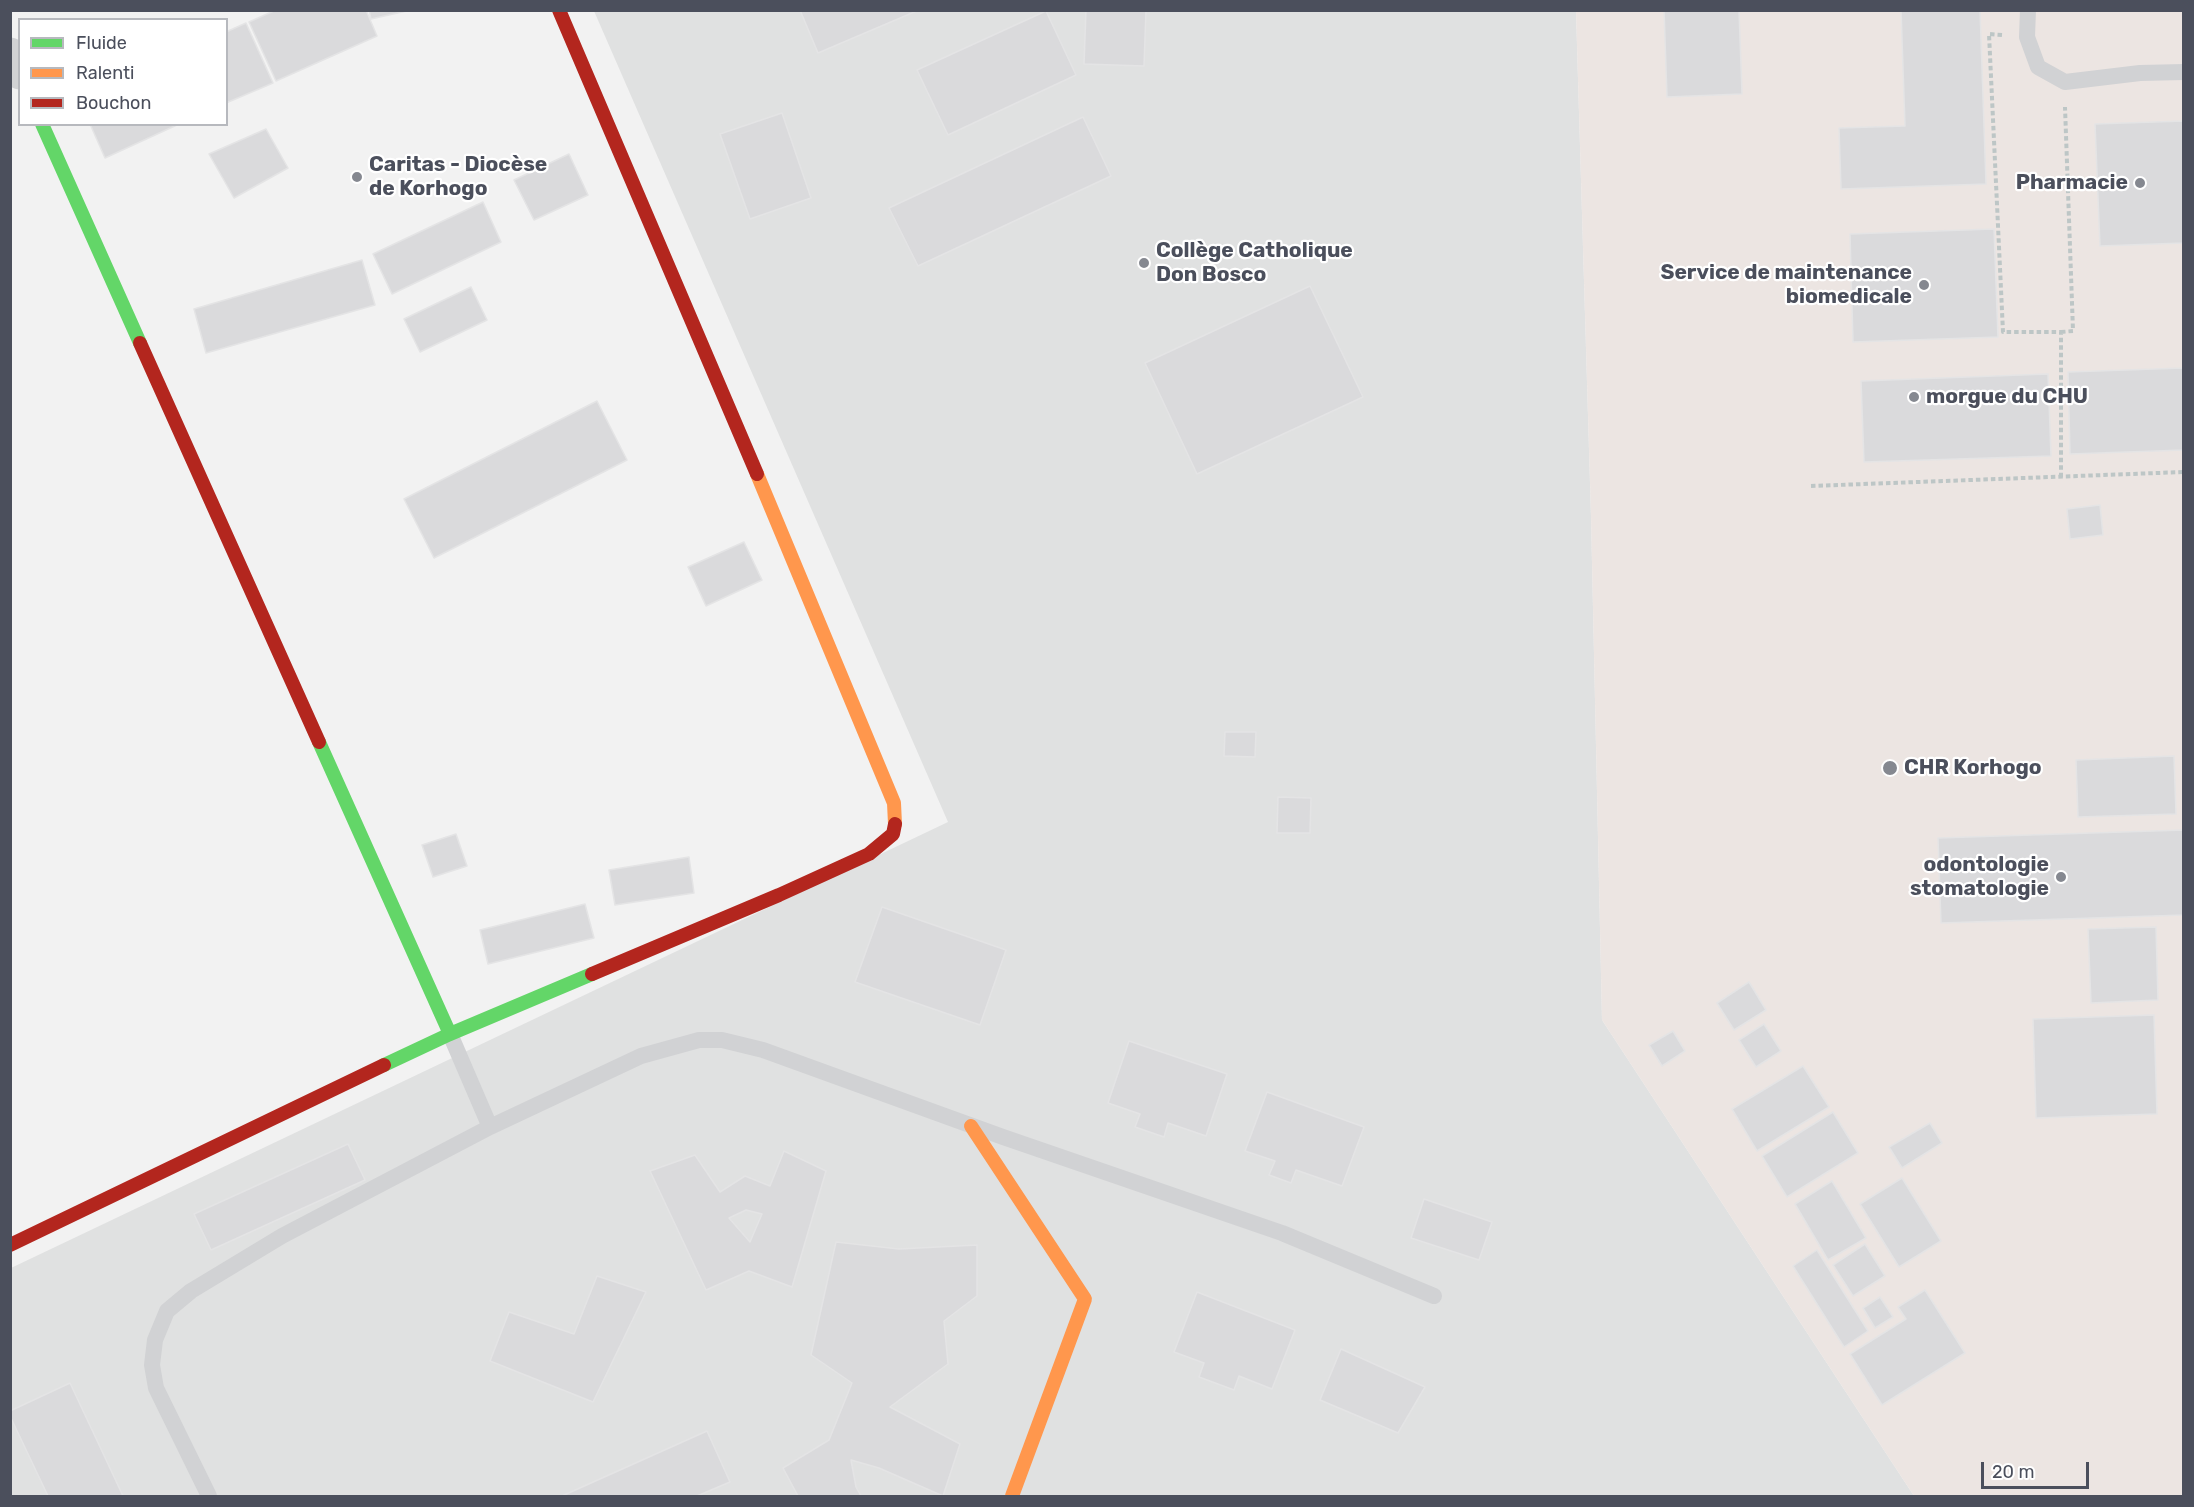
<!DOCTYPE html>
<html>
<head>
<meta charset="utf-8">
<style>
	body { margin:0 }
	#map { position:relative; width:2194px; height:1507px; overflow:hidden; background:#f2f2f2; font-family:Rubik,sans-serif }
	canvas { display:block }
	.frame { position:absolute; inset:0; border:12px solid #4b4f5c; pointer-events:none }
	.legend { position:absolute; left:18px; top:18px; width:210px; height:108px; box-sizing:border-box; background:#fff; border:2px solid #b7b9be; margin:0; padding:8px 10px; list-style:none; font-size:18px; color:#4b4f5c }
	.legend li { display:flex; align-items:center; gap:12px; height:30px }
	.legend b { width:30px; border:2px solid #b7b9be }
	.scale { position:absolute; left:1981px; top:1462px; width:108px; height:27px; box-sizing:border-box; border:3px solid #4b4f5c; border-top:0; padding-left:8px; font-size:18px; line-height:21px; white-space:nowrap; color:#4b4f5c; -webkit-text-stroke:4px #fff; paint-order:stroke }
</style>
</head>
<body>
<div id="map">
<canvas width="2194" height="1507"></canvas>
<div class="frame"></div>
<ul class="legend">
<li><b style="height:8px;background:#63d668"></b>Fluide</li>
<li><b style="height:8px;background:#ff974d"></b>Ralenti</li>
<li><b style="height:8px;background:#b3261e"></b>Bouchon</li>
</ul>
<div class="scale">20 m</div>
</div>
<script>
const context = document.querySelector('canvas').getContext('2d');
context.lineJoin = 'round';
function fillPath(path, color) { context.fillStyle = color; context.fill(path, 'evenodd'); }
const poly = rows => new Path2D(rows.map(r => 'M' + r).join(''));
function trace(path, color, width, dash) { context.strokeStyle = color; context.lineWidth = width; context.lineCap = dash ? 'butt' : 'round'; context.setLineDash(dash || []); context.stroke(path); }
function drawText(font, color, halo, rows, align = 'center') {
  context.font = font + ' Rubik,sans-serif'; context.lineWidth = 4.5; context.setLineDash([]); context.textBaseline = 'middle'; context.strokeStyle = halo; context.fillStyle = color; for (const [text, x, y, turn = 0] of rows) {
    context.save(); context.translate(x, y); context.rotate((+turn || 0) * Math.PI / 180); context.textAlign = isNaN(turn) ? turn : align; if (halo) context.strokeText(text, 0, 0); context.fillText(text, 0, 0); context.restore();
  }
}
fillPath(poly([
	[594,11,1576,11,1591,516,1602,1020,1914,1496,11,1496,11,1268,948,822]
]), '#e0e1e1');
fillPath(poly([
	[1576,11,2183,11,2183,1496,1914,1496,1602,1020,1591,516]
]), '#ece5e2');
const building = poly([
	[276,10,366,10,377,36,276,81,249,22,276,10],
	[369,10,411,10,371,19,369,10],
	[800,10,919,10,818,53,800,10],
	[1086,10,1146,10,1144,66,1084,64,1086,10],
	[1664,10,1739,10,1742,94,1667,97,1664,10],
	[1901,10,1980,10,1986,184,1841,189,1839,128,1905,126,1901,10],
	[1046,11,1076,75,948,135,917,70,1046,11],
	[246,23,273,83,226,103,226,32,246,23],
	[782,113,811,198,750,219,720,134,782,113],
	[1083,117,1111,176,918,266,889,208,1083,117],
	[2184,121,2184,243,2100,246,2095,124,2184,121],
	[90,124,179,124,105,158,90,124],
	[266,129,288,168,234,198,209,154,266,129],
	[569,154,588,195,534,220,514,180,569,154],
	[483,202,501,242,392,294,373,254,483,202],
	[1994,229,1998,337,1853,342,1850,234,1994,229],
	[362,260,375,305,206,353,194,309,362,260],
	[1310,286,1363,397,1197,474,1145,363,1310,286],
	[471,287,487,320,420,352,404,319,471,287],
	[2184,368,2184,450,2070,454,2068,372,2184,368],
	[2048,374,2051,456,1864,462,1861,381,2048,374],
	[597,401,627,460,434,558,404,499,597,401],
	[2100,505,2103,535,2070,539,2067,509,2100,505],
	[744,542,762,580,706,606,688,567,744,542],
	[1225,732,1256,732,1255,757,1224,756,1225,732],
	[2174,756,2176,814,2078,817,2076,760,2174,756],
	[1278,797,1311,798,1310,833,1277,833,1278,797],
	[2184,830,2184,915,1941,923,1938,838,2184,830],
	[456,834,467,866,433,877,422,845,456,834],
	[689,857,694,893,615,905,609,870,689,857],
	[585,904,594,938,488,964,480,930,585,904],
	[882,907,1006,950,980,1025,855,982,882,907],
	[2156,927,2158,1000,2091,1003,2088,929,2156,927],
	[1749,982,1766,1010,1734,1030,1717,1003,1749,982],
	[2154,1015,2157,1114,2036,1118,2033,1019,2154,1015],
	[1764,1024,1781,1051,1756,1067,1739,1040,1764,1024],
	[1673,1031,1685,1051,1662,1066,1649,1045,1673,1031],
	[1129,1041,1227,1074,1206,1136,1168,1123,1164,1137,1135,1127,1140,1114,1108,1103,1129,1041],
	[1803,1066,1829,1107,1757,1151,1732,1109,1803,1066],
	[1267,1092,1364,1127,1342,1186,1296,1170,1291,1183,1269,1175,1275,1161,1245,1151,1267,1092],
	[1833,1112,1858,1153,1787,1197,1762,1156,1833,1112],
	[1930,1123,1942,1143,1902,1168,1889,1147,1930,1123],
	[348,1144,365,1180,211,1250,194,1214,348,1144],
	[784,1151,826,1171,792,1287,749,1271,706,1290,650,1171,695,1155,720,1192,745,1176,770,1186,784,1151],
	[746,1210,762,1214,750,1242,729,1218,746,1210],
	[1902,1178,1941,1241,1899,1267,1860,1204,1902,1178],
	[1832,1181,1866,1238,1828,1260,1795,1204,1832,1181],
	[1424,1199,1492,1222,1479,1260,1411,1238,1424,1199],
	[836,1242,899,1249,977,1245,977,1296,944,1321,948,1364,890,1407,960,1444,943,1496,879,1468,851,1460,856,1487,861,1496,798,1496,783,1468,829,1440,852,1383,811,1355,836,1242],
	[1865,1244,1885,1276,1853,1296,1833,1265,1865,1244],
	[1817,1250,1868,1331,1844,1347,1793,1266,1817,1250],
	[597,1276,646,1292,593,1402,490,1361,509,1312,574,1334,597,1276],
	[1925,1290,1965,1353,1882,1405,1850,1354,1906,1319,1898,1307,1925,1290],
	[1197,1292,1295,1330,1272,1389,1239,1376,1234,1390,1199,1377,1204,1363,1174,1352,1197,1292],
	[1880,1297,1893,1317,1875,1328,1863,1308,1880,1297],
	[1341,1349,1425,1387,1398,1433,1320,1400,1341,1349],
	[70,1383,123,1496,48,1496,10,1416,10,1411,70,1383],
	[707,1431,730,1482,697,1496,562,1496,707,1431]
]);
fillPath(building, '#dadadc');
trace(building, '#e4e4e5', 1.5);
trace(poly([
	[2002,35,1989,34,2003,332,2061,332,2061,477],
	[2061,332,2073,331,2065,107],
	[1811,486,2184,472]
]), '#bdc6c6', 4, [4.5, 3]);
trace(poly([
	[2028,10,2027,37,2038,67,2065,82,2140,73,2184,72],
	[450,1034,490,1127],
	[209,1496,156,1388,152,1365,155,1340,167,1311,191,1291,282,1236,490,1127,641,1056,699,1040,722,1040,763,1050,1003,1137,1282,1233,1434,1296]
]), '#d1d2d4', 16);
trace(poly([
	[10,54,20,73]
]), '#d1d2d4', 33);
trace(poly([
	[42,124,140,343],
	[319,742,450,1034],
	[384,1065,450,1034,592,974]
]), '#63d668', 14);
trace(poly([
	[757,474,894,803,895,824],
	[971,1126,1085,1299,1012,1496]
]), '#ff974d', 14);
trace(poly([
	[559,10,757,474],
	[140,343,319,742],
	[592,974,779,895,869,854,893,834,895,824],
	[10,1245,384,1065]
]), '#b3261e', 14);
for (const [x, y, r, color] of [
	[357,177,6,"#858890"],
	[2140,183,6,"#858890"],
	[1144,263,6,"#858890"],
	[1924,285,6,"#858890"],
	[1914,397,6,"#858890"],
	[1890,768,8,"#858890"],
	[2061,877,6,"#858890"]
]) { const dot = new Path2D(); dot.arc(x, y, r, 0, 2 * Math.PI); context.fillStyle = color; context.fill(dot); trace(dot, '#fff', 2); }
drawText('bold 21px', '#4b4f5c', '#fff', [
	["Caritas - Diocèse",369,165],
	["de Korhogo",369,189],
	["Pharmacie",2128,183,"right"],
	["Collège Catholique",1156,251],
	["Don Bosco",1156,275],
	["Service de maintenance",1912,273,"right"],
	["biomedicale",1912,297,"right"],
	["morgue du CHU",1926,397],
	["CHR Korhogo",1904,768],
	["odontologie",2049,865,"right"],
	["stomatologie",2049,889,"right"]
], 'left');
</script>
</body>
</html>
